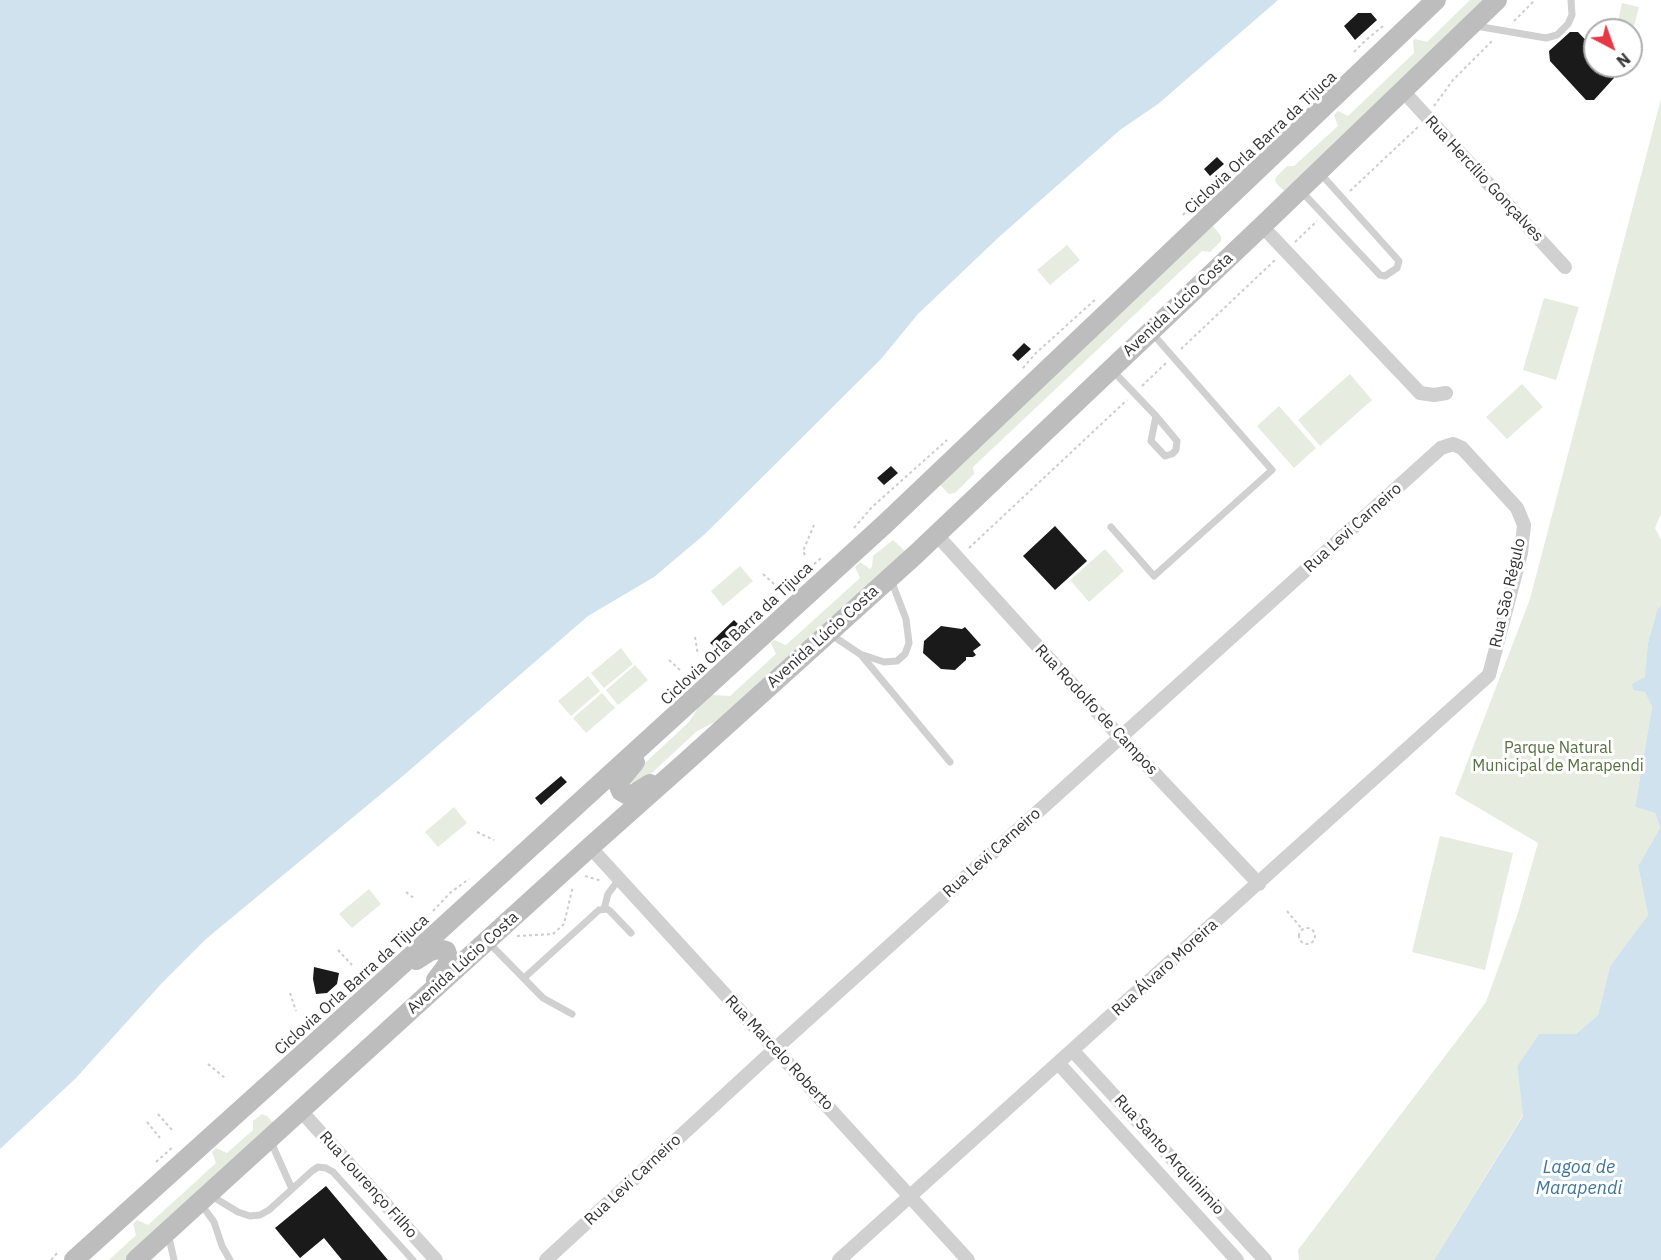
<!DOCTYPE html>
<html>
<head>
<meta charset="utf-8">
<style>
	body { margin:0 }
	#map { position:relative; width:1661px; height:1260px; overflow:hidden; background:#fff; font-family:"IBM Plex Sans",sans-serif }
	canvas { display:block }
	.north { position:absolute; left:1583px; top:18px; width:60px; height:60px; box-sizing:border-box; background:#fff; border:2px solid #adadad; border-radius:50%; rotate:139deg; font-size:16px; font-weight:700; line-height:24px; text-align:center; color:#333 }
	.north::after { content:''; display:block; margin:auto; width:21px; height:27px; background:#e63946; clip-path:polygon(50% 0,100% 100%,50% 72%,0 100%) }
</style>
</head>
<body>
<div id="map">
<canvas width="1661" height="1260"></canvas>
<div class="north">N</div>
</div>
<script>
const context = document.querySelector('canvas').getContext('2d');
context.lineJoin = 'round';
function fillPath(path, color) { context.fillStyle = color; context.fill(path, 'evenodd'); }
const poly = rows => new Path2D(rows.map(r => 'M' + r).join(''));
function trace(path, color, width, dash) { context.strokeStyle = color; context.lineWidth = width; context.lineCap = dash ? 'butt' : 'round'; context.setLineDash(dash || []); context.stroke(path); }
function drawText(font, color, halo, rows, align = 'center') {
  context.font = font + ' "IBM Plex Sans",sans-serif'; context.lineWidth = 6; context.setLineDash([]); context.textBaseline = 'middle'; context.strokeStyle = halo; context.fillStyle = color; for (const [text, x, y, turn = 0] of rows) {
    context.save(); context.translate(x, y); context.rotate((+turn || 0) * Math.PI / 180); context.textAlign = isNaN(turn) ? turn : align; if (halo) context.strokeText(text, 0, 0); context.fillText(text, 0, 0); context.restore();
  }
}
fillPath(poly([
	[1470,0,1486,0,1285,192,1277,184,1275,181,1276,177,1287,166,1294,166,1338,126,1334,115,1338,111,1348,116,1414,53,1413,41,1415,39,1427,42],
	[1622,3,1639,7,1631,39,1631,30,1616,30],
	[1661,99,1661,514,1655,528,1661,540,1661,605,1657,610,1648,643,1645,691,1652,707,1635,807,1655,813,1660,828,1638,866,1648,915,1610,966,1598,1015,1576,1034,1539,1034,1517,1066,1523,1115,1434,1260,1299,1260,1298,1250,1486,1002,1518,913,1538,843,1455,794,1530,599],
	[1213,226,1221,236,1221,241,1210,252,1202,251,973,467,974,474,955,493,949,494,939,484],
	[1067,245,1080,260,1050,285,1037,270],
	[1544,298,1579,307,1556,380,1523,370],
	[1350,374,1372,400,1320,446,1298,420],
	[1522,384,1543,407,1507,439,1486,417],
	[1279,406,1316,448,1294,468,1257,426],
	[893,540,905,551,717,721,697,731,639,785,630,783,631,776,689,722,701,703,709,695,730,696,776,654,771,643,774,640,786,645,860,578,855,567,860,562,870,569,872,567,873,556],
	[1105,549,1124,571,1089,602,1070,580],
	[740,566,753,581,723,606,711,591],
	[621,648,633,664,604,688,591,673],
	[635,665,648,680,618,705,606,690],
	[588,676,600,691,571,716,558,701],
	[602,693,615,708,586,733,573,718],
	[454,807,467,823,438,847,425,832],
	[1440,836,1513,853,1485,970,1412,952],
	[369,889,381,904,352,928,339,914],
	[262,1114,267,1116,275,1125,126,1260,109,1260,136,1235,133,1224,137,1220,148,1225,216,1163,212,1152,216,1148,227,1153,253,1130,253,1121]
]), '#e6ecdf');
fillPath(poly([
	[0,0,1278,0,1180,85,1158,104,1120,130,999,237,918,314,881,359,705,534,654,577,588,616,404,775,206,939,161,984,76,1078,0,1149],
	[1661,605,1661,1260,1434,1260,1523,1116,1517,1066,1539,1034,1576,1034,1598,1015,1610,966,1648,915,1638,866,1660,828,1655,813,1635,807,1652,707,1645,692,1633,690,1632,684,1645,677,1648,643,1657,610]
]), '#cfe2ee');
fillPath(poly([
	[1358,13,1371,13,1377,20,1355,40,1344,26],
	[1570,32,1578,32,1595,50,1595,66,1611,66,1613,69,1614,78,1594,100,1586,100,1550,61,1549,51],
	[1217,157,1224,164,1210,176,1204,169],
	[1024,343,1031,349,1018,361,1012,355],
	[891,466,898,473,884,485,877,478],
	[1055,526,1087,561,1055,590,1023,556],
	[734,620,741,627,717,649,710,643],
	[941,626,962,629,965,627,981,645,973,651,976,655,973,657,966,657,966,660,955,670,941,669,923,653,924,641],
	[561,776,567,782,541,805,535,798],
	[314,967,339,973,337,984,327,993,316,994,313,979],
	[326,1186,388,1260,342,1260,324,1238,300,1258,275,1228]
]), '#1a1a1a');
trace(poly([
	[1514,21,1535,0],
	[1354,52,1365,41,1383,26],
	[1434,106,1453,80,1494,39],
	[1350,191,1418,127],
	[1183,215,1195,202,1257,145],
	[1295,242,1317,221],
	[1181,349,1275,260],
	[1023,368,1036,353,1097,298],
	[1142,386,1166,363],
	[854,528,872,507,947,440],
	[969,548,1127,400],
	[805,555,803,551,814,525],
	[763,574,774,584],
	[787,588,821,558],
	[695,637,698,655],
	[669,660,680,670],
	[477,832,494,840],
	[585,876,602,881],
	[406,892,415,899],
	[433,911,450,893,469,879],
	[1287,911,1302,929],
	'1299 936a8 8 0 1 1 16 0a8 8 0 1 1-16 0Z',
	[517,936,553,934,564,924,573,886],
	[338,950,352,965],
	[290,993,296,1011],
	[208,1064,225,1078],
	[158,1114,172,1130],
	[147,1122,160,1138],
	[156,1162,174,1146],
	[51,1260,59,1251]
]), '#cdcdcd', 2, [3, 3]);
trace(poly([
	[1476,26,1546,38,1557,35,1568,24,1572,15,1571,0],
	[1302,192,1380,275,1385,276,1397,268,1399,261,1320,173],
	[1113,371,1156,416],
	[1156,416,1177,441,1176,450,1172,454,1165,456,1151,441,1156,416],
	[1111,527,1154,576,1272,470,1152,333],
	[830,634,860,654,884,662,897,661,905,654,909,643,906,619,891,580],
	[862,656,950,762],
	[604,909,608,894,619,879],
	[489,943,543,998,572,1014],
	[524,978,599,910,607,909,610,911,631,933],
	[271,1142,292,1189],
	[210,1195,238,1212,250,1216,260,1215,269,1210,312,1171,318,1167,326,1168,333,1172,413,1260],
	[201,1204,214,1222,222,1246,230,1260],
	[168,1233,174,1260]
]), '#d0d0d0', 7);
trace(poly([
	[1403,91,1565,267],
	[1262,226,1420,393,1434,395,1446,393],
	[936,534,1110,726,1259,884],
	[590,847,968,1260],
	[1073,1051,1265,1260],
	[1059,1064,1237,1260],
	[301,1111,436,1260],
	[546,1260,775,1049,1441,448,1453,444,1462,448,1517,508,1524,525,1521,553,1489,675,839,1260]
]), '#d0d0d0', 14);
trace(poly([
	[635,762,621,779,619,786,621,791,628,795,634,794,650,784],
	[416,960,430,951,438,949,446,951,448,957,448,964,436,980],
	[74,1260,386,979,886,523,1436,0],
	[136,1260,590,847,689,759,915,555,1262,226,1497,0]
]), '#bdbdbd', 20);
drawText('16px', '#333', '#fff', [
	["Ciclovia Orla Barra da Tijuca",1261,143,-43],
	["Rua Hercílio Gonçalves",1484,179,47],
	["Avenida Lúcio Costa",1178,305,-43],
	["Rua Levi Carneiro",1353,528,-42],
	["Rua São Régulo",1508,593,-77],
	["Ciclovia Orla Barra da Tijuca",737,634,-43],
	["Avenida Lúcio Costa",823,637,-42],
	["Rua Rodolfo de Campos",1096,710,47],
	["Rua Levi Carneiro",992,853,-42],
	["Avenida Lúcio Costa",463,963,-42],
	["Rua Álvaro Moreira",1165,968,-42],
	["Ciclovia Orla Barra da Tijuca",352,985,-42],
	["Rua Marcelo Roberto",779,1053,47],
	["Rua Santo Arquinimio",1169,1155,48],
	["Rua Levi Carneiro",633,1180,-43],
	["Rua Lourenço Filho",368,1185,48]
]);
drawText('16px', '#56703f', '#fff', [
	["Parque Natural",1558,748],
	["Municipal de Marapendi",1558,766]
]);
drawText('italic 18px', '#3f7597', '#fff', [
	["Lagoa de",1579,1168],
	["Marapendi",1579,1189]
]);
</script>
</body>
</html>
